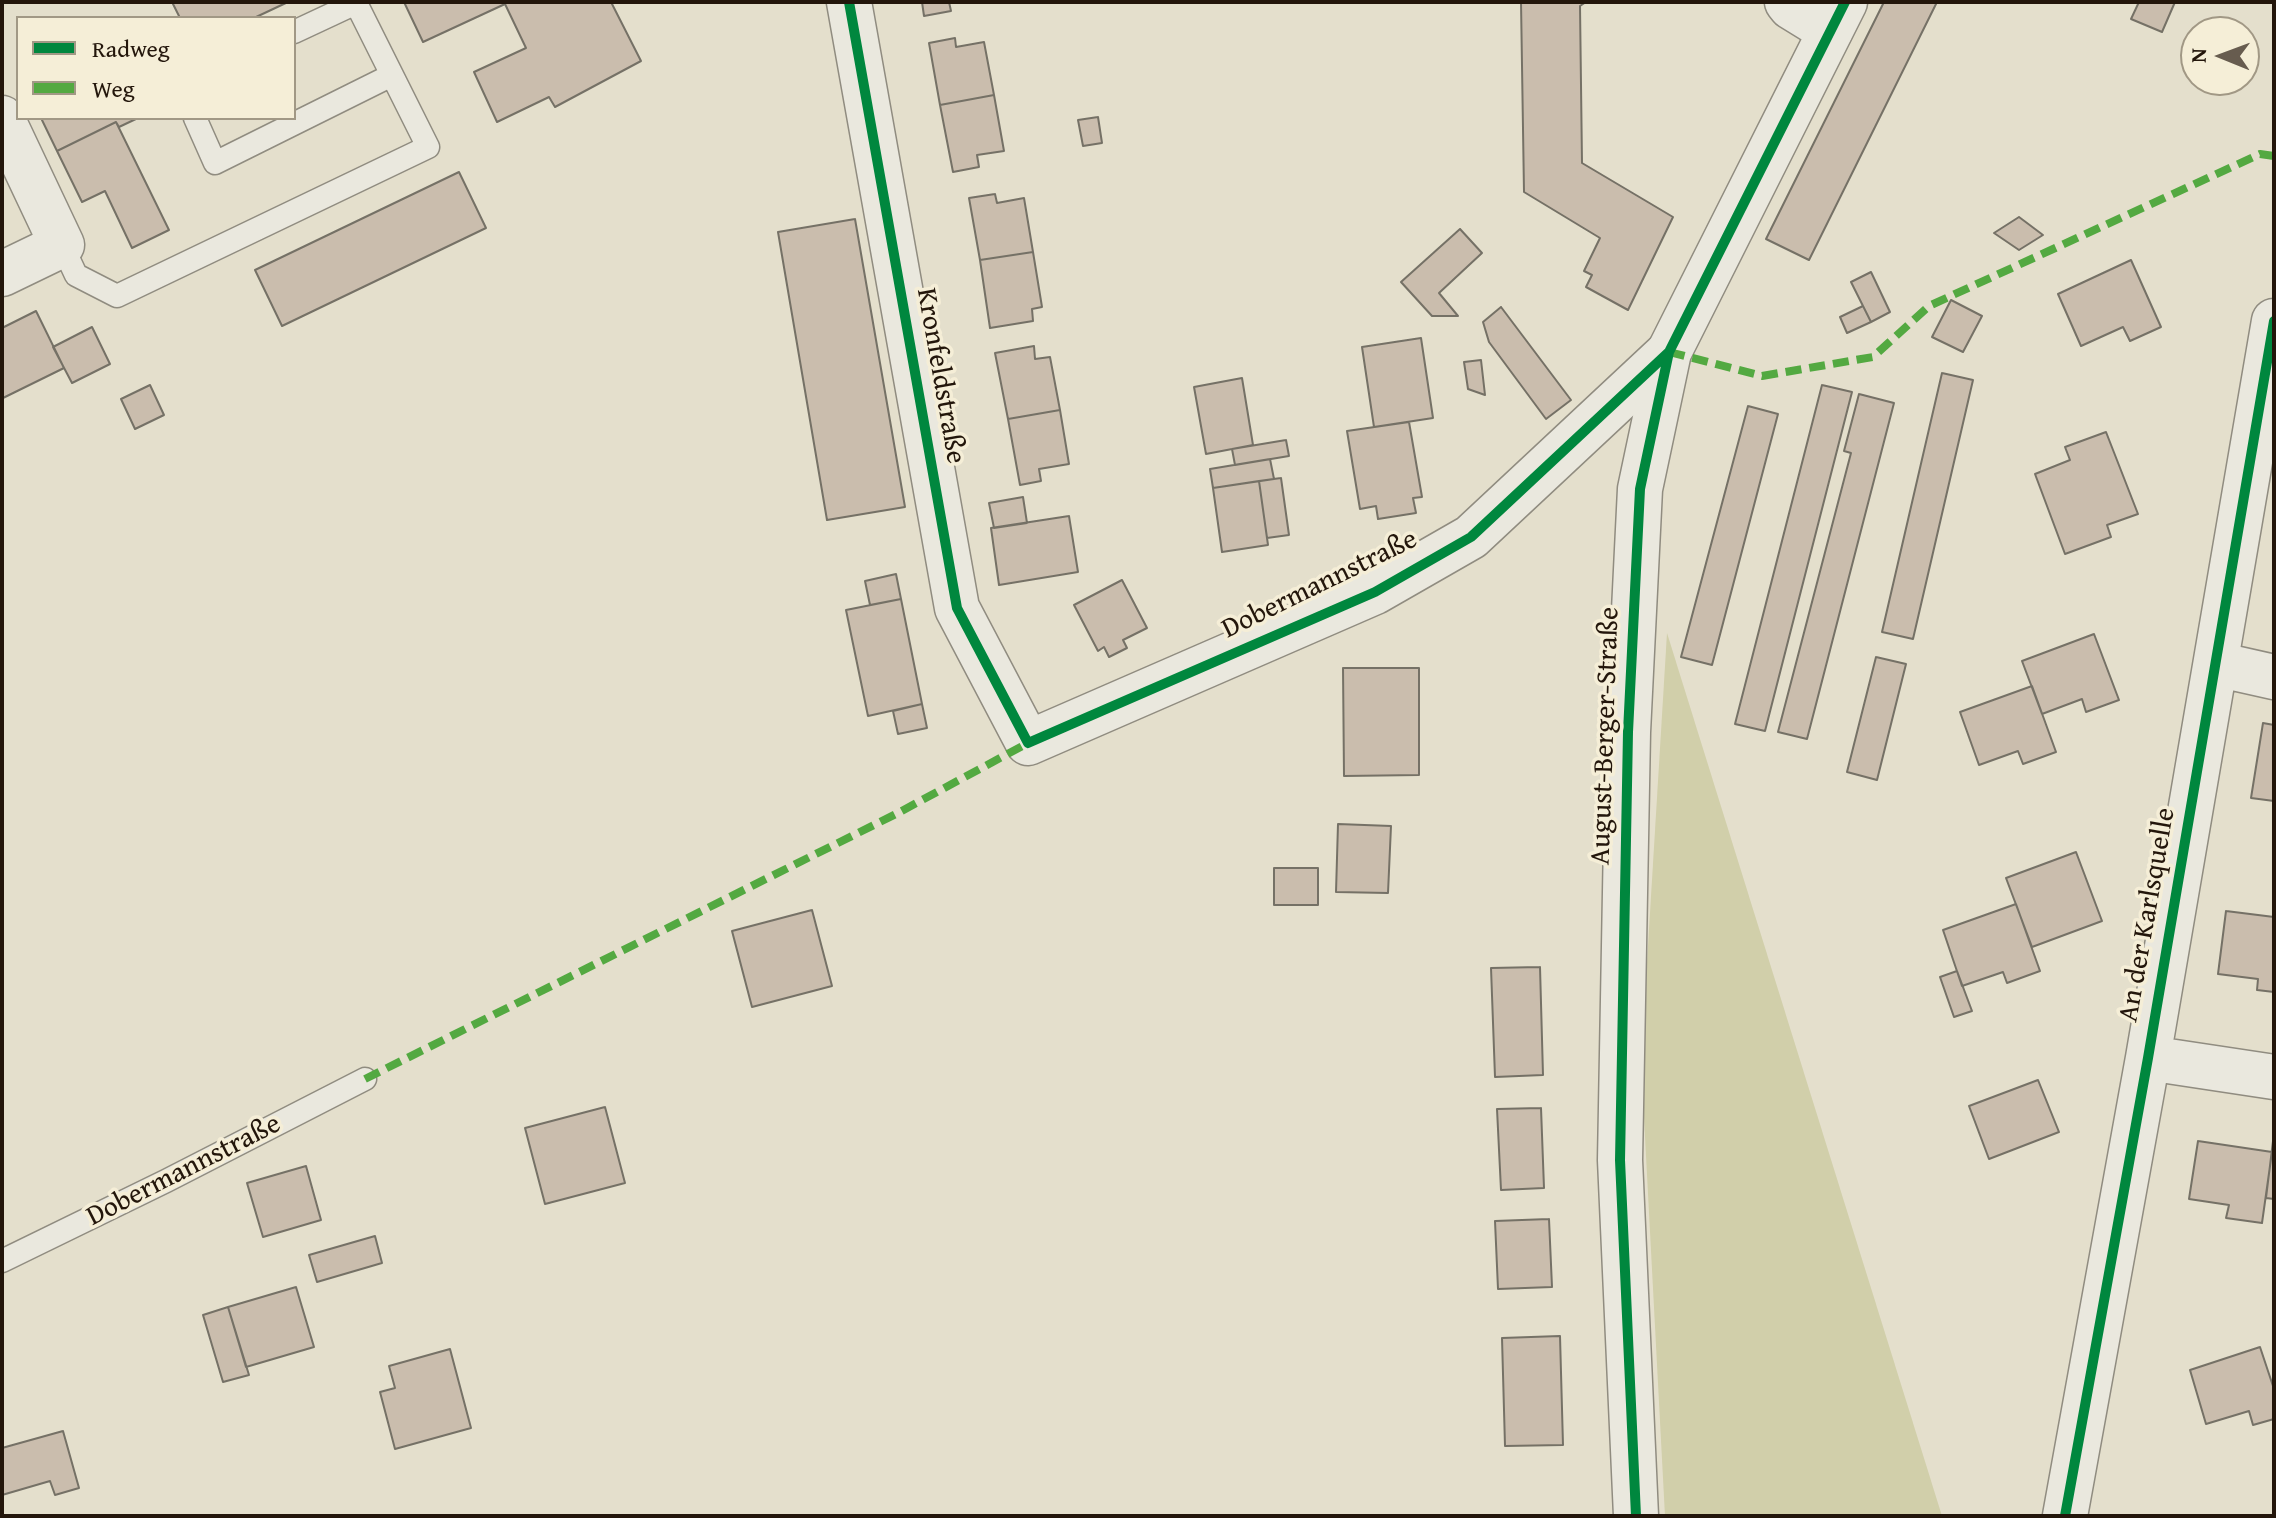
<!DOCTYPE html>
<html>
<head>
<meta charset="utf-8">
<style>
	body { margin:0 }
	#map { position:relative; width:2276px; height:1518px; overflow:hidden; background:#e4dfcc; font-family:"Gentium Book Plus",serif }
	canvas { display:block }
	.frame { position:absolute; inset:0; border:4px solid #23160b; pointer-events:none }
	.legend { position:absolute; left:16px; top:16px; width:280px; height:104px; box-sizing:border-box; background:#f5eed7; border:2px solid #a19885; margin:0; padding:10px 14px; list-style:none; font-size:24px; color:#23160b }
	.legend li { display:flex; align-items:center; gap:16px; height:40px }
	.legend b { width:40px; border:2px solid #a19885 }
	.north { position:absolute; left:2180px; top:16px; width:80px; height:80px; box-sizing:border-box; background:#f5eed7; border:2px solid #a19885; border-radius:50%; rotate:271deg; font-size:22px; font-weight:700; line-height:32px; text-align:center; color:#23160b }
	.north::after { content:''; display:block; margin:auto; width:28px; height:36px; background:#675c4f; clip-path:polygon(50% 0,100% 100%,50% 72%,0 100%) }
</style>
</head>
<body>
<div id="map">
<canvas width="2276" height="1518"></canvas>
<div class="frame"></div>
<ul class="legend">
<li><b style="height:10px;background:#00873e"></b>Radweg</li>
<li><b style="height:10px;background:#53a941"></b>Weg</li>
</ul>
<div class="north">N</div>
</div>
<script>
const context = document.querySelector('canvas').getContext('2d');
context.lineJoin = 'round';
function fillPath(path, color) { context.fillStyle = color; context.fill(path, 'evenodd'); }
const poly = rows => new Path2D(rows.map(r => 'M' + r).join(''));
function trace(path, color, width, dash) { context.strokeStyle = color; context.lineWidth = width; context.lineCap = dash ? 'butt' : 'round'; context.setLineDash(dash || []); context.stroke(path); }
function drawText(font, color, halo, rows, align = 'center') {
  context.font = font + ' "Gentium Book Plus",serif'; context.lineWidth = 7; context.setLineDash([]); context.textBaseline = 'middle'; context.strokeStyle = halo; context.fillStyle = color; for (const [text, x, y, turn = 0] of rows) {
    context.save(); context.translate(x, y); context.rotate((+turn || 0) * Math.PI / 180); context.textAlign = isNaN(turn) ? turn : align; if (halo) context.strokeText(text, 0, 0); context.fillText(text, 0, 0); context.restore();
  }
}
fillPath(poly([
	[1667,633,1942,1516,1665,1516,1641,1061]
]), '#d1cfaa');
const building = poly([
	[172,2,288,2,254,18,180,18,172,2],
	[404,2,611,2,641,61,555,107,549,97,497,122,474,72,526,48,505,4,423,42,404,2],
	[922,2,949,2,951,11,924,16,922,2],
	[1521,2,1586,2,1580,6,1582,163,1673,217,1628,310,1586,287,1592,275,1584,271,1600,238,1524,192,1521,2],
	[1884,2,1937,2,1809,260,1766,239,1884,2],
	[2139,2,2175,2,2162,32,2131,19,2139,2],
	[955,38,956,47,984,42,994,95,940,105,929,43,955,38],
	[994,95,1004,151,977,155,979,167,953,172,940,105,994,95],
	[1098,117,1102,143,1083,146,1078,120,1098,117],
	[41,118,138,118,119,127,116,122,57,151,41,118],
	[116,122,169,230,132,248,105,191,82,202,57,151,116,122],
	[459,172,486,228,282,326,255,270,459,172],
	[995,194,997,203,1024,198,1033,252,980,260,969,198,995,194],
	[2019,217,2043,235,2019,250,1994,233,2019,217],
	[855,219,905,507,827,520,778,232,855,219],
	[1460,229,1482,253,1439,293,1458,316,1432,316,1401,282,1460,229],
	[1033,252,1042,307,1032,309,1033,321,990,328,980,260,1033,252],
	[2131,260,2161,327,2130,341,2123,327,2081,346,2058,294,2131,260],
	[1871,272,1890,312,1871,322,1851,282,1871,272],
	[1951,300,1982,316,1963,352,1932,337,1951,300],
	[1863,306,1871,322,1847,333,1840,317,1863,306],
	[1501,307,1571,400,1546,419,1489,342,1483,322,1501,307],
	[36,311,64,368,3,398,2,328,36,311],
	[92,327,110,364,72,383,53,347,92,327],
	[1421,338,1433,418,1374,427,1362,347,1421,338],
	[1034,346,1035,359,1050,357,1060,410,1008,419,995,353,1034,346],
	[1481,360,1485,395,1468,389,1464,362,1481,360],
	[1942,373,1973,380,1913,639,1882,632,1942,373],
	[1242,378,1253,445,1206,454,1194,387,1242,378],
	[150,385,164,415,135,429,121,399,150,385],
	[1822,385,1852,392,1765,731,1735,724,1822,385],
	[1859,394,1894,403,1807,739,1778,732,1851,453,1844,451,1859,394],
	[1748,406,1778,414,1712,665,1681,657,1748,406],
	[1060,410,1069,464,1039,469,1041,481,1020,485,1008,419,1060,410],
	[1409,422,1422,497,1413,498,1416,513,1378,519,1376,506,1360,509,1347,431,1409,422],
	[2106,432,2138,514,2107,525,2111,537,2065,554,2035,474,2070,460,2065,447,2106,432],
	[1286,440,1289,456,1235,465,1232,449,1286,440],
	[1270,459,1274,479,1213,488,1210,469,1270,459],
	[1281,478,1289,535,1267,538,1259,481,1281,478],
	[1259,481,1268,545,1222,552,1213,488,1259,481],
	[1023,497,1027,523,994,528,989,503,1023,497],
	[1069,516,1078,572,999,585,991,528,1069,516],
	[896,574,901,599,870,605,865,581,896,574],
	[1122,580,1147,628,1123,640,1127,648,1109,657,1104,647,1098,651,1074,605,1122,580],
	[901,599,922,704,868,716,846,610,901,599],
	[2094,634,2119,700,2086,712,2082,699,2042,714,2022,661,2094,634],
	[1876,657,1906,664,1877,780,1847,772,1876,657],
	[1343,668,1419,668,1419,775,1344,776,1343,668],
	[2032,686,2056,752,2023,764,2018,751,1979,765,1960,712,2032,686],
	[922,704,927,728,898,734,893,711,922,704],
	[2263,723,2274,725,2274,801,2251,798,2263,723],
	[1338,824,1391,826,1388,893,1336,892,1338,824],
	[2076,852,2102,921,2032,947,2006,878,2076,852],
	[1274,868,1318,868,1318,905,1274,905,1274,868],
	[2016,904,2040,971,2007,983,2003,972,1962,986,1943,930,2016,904],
	[812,910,832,986,752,1007,732,931,812,910],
	[2226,911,2274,917,2274,992,2257,990,2258,979,2218,974,2226,911],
	[1540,967,1543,1075,1495,1077,1491,968,1540,967],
	[1957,971,1972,1011,1954,1017,1940,977,1957,971],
	[2038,1080,2059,1132,1989,1159,1969,1106,2038,1080],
	[605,1107,625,1183,545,1204,525,1128,605,1107],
	[1541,1108,1544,1188,1501,1190,1497,1109,1541,1108],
	[2198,1141,2272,1152,2262,1223,2226,1218,2229,1205,2189,1199,2198,1141],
	[2273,1141,2274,1141,2274,1199,2266,1198,2273,1141],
	[306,1166,321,1220,263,1237,247,1183,306,1166],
	[1549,1219,1552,1287,1498,1289,1495,1221,1549,1219],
	[375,1236,382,1263,317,1282,309,1255,375,1236],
	[296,1287,314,1347,246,1367,228,1307,296,1287],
	[228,1307,249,1375,223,1382,203,1315,228,1307],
	[1560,1336,1563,1445,1505,1446,1502,1338,1560,1336],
	[2260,1347,2274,1389,2274,1419,2253,1425,2249,1411,2206,1424,2190,1370,2260,1347],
	[450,1349,471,1428,395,1449,380,1392,395,1388,389,1366,450,1349],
	[63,1431,79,1488,55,1495,50,1481,2,1495,2,1448,63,1431]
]);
fillPath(building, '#cabdad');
trace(building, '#757166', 2);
const service = poly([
	[195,118,215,163,392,75],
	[62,245,76,275,117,296,428,147,356,3,294,32],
	[2,1261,166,1181,365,1079]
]);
const minor = poly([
	[849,2,957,608,1028,743,1375,592,1471,537,1669,352],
	[1787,2,1791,7,1830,31],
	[2,118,62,245,2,274],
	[2216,664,2274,677],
	[2148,1058,2274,1077],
	[2065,1516,2148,1058,2274,321]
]);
const tertiary = poly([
	[1636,1516,1620,1160,1628,732,1640,489,1669,352,1845,2]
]);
trace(service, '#908c80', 25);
trace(minor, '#908c80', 47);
trace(tertiary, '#908c80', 47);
trace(service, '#eae8de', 22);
trace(minor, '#eae8de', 44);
trace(tertiary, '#eae8de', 44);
trace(poly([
	[1669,352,1762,376,1873,357,1929,306,2260,154,2274,156],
	[365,1079,896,814,1028,743]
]), '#53a941', 8, [16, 8]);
trace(poly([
	[849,2,957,608,1028,743,1375,592,1471,537,1669,352],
	[1636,1516,1620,1160,1628,732,1640,489,1669,352,1845,2],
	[2065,1516,2148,1058,2274,321]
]), '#00873e', 10);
drawText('28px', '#23160b', '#f5eed7', [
	["Kronfeldstraße",940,376,80],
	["Dobermannstraße",1320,585,-26],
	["August-Berger-Straße",1606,736,-88],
	["An der Karlsquelle",2148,915,-80],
	["Dobermannstraße",184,1171,-27]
]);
</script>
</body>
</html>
